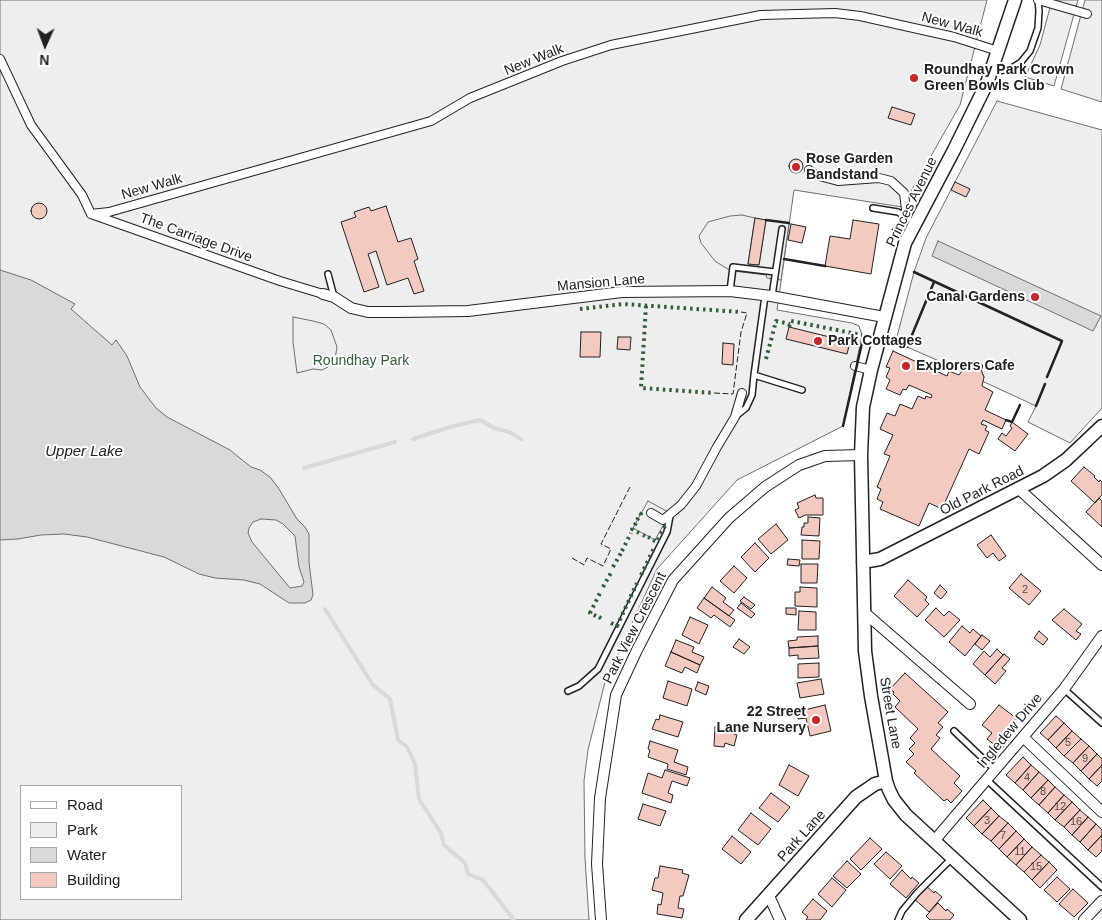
<!DOCTYPE html>
<html>
<head>
<meta charset="utf-8">
<style>
	body { margin:0 }
	#map { position:relative; width:1102px; height:920px; overflow:hidden; background:#fff; font-family:Arial,sans-serif }
	canvas { display:block }
	.legend { position:absolute; left:20px; top:785px; width:162px; height:115px; box-sizing:border-box; background:#fff; border:1px solid #a7a7a7; margin:0; padding:6px 9px; list-style:none; font-size:15px; color:#222 }
	.legend li { display:flex; align-items:center; gap:10px; height:25px }
	.legend b { width:25px; border:1px solid #a7a7a7 }
	.north { position:absolute; left:20px; top:20px; width:50px; height:50px; -webkit-text-stroke:4px #fff; paint-order:stroke; rotate:182deg; font-size:14px; font-weight:700; line-height:20px; text-align:center; color:#222 }
	.north::after { content:''; display:block; margin:auto; width:18px; height:22px; background:#222; clip-path:polygon(50% 0,100% 100%,50% 72%,0 100%) }
</style>
</head>
<body>
<div id="map">
<canvas width="1102" height="920"></canvas>
<ul class="legend">
<li><b style="height:6px;background:#fff"></b>Road</li>
<li><b style="height:14px;background:#eee"></b>Park</li>
<li><b style="height:14px;background:#d9d9d9"></b>Water</li>
<li><b style="height:14px;background:#f3c9c0"></b>Building</li>
</ul>
<div class="north">N</div>
</div>
<script>
const context = document.querySelector('canvas').getContext('2d');
context.lineJoin = 'round';
function fillPath(path, color) { context.fillStyle = color; context.fill(path, 'evenodd'); }
const poly = rows => new Path2D(rows.map(r => 'M' + r).join(''));
function trace(path, color, width, dash) { context.strokeStyle = color; context.lineWidth = width; context.lineCap = dash ? 'butt' : 'round'; context.setLineDash(dash || []); context.stroke(path); }
function drawText(font, color, halo, rows, align = 'center') {
  context.font = font + ' Arial,sans-serif'; context.lineWidth = 4; context.setLineDash([]); context.textBaseline = 'middle'; context.strokeStyle = halo; context.fillStyle = color; for (const [text, x, y, turn = 0] of rows) {
    context.save(); context.translate(x, y); context.rotate((+turn || 0) * Math.PI / 180); context.textAlign = isNaN(turn) ? turn : align; if (halo) context.strokeText(text, 0, 0); context.fillText(text, 0, 0); context.restore();
  }
}
const green = poly([
	[0,0,987,0,960,105,902,207,794,190,777,310,852,323,859,326,862,335,843,426,737,480,657,569,605,682,588,750,584,781,585,858,589,920,0,920,0,0],
	[21,786,181,786,181,899,21,899,21,786],
	[1052,0,1078,0,1054,86,1025,77,1040,45,1052,0],
	[1085,0,1102,0,1102,102,1061,89,1085,0],
	[997,101,1102,130,1102,408,1070,443,1028,422,1036,406,982,381,984,377,981,370,983,366,979,361,973,361,969,367,967,369,964,368,962,371,907,347,909,343,896,340,914,272,926,238,997,101]
]);
fillPath(green, '#eee');
trace(green, '#6f6f6f', 1);
const parking = poly([
	[742,215,755,218,748,264,759,265,766,220,789,223,781,280,767,278,766,275,733,271,726,268,715,261,701,243,699,236,708,222,730,216,742,215],
	[293,317,313,321,324,324,331,330,337,347,335,359,328,367,322,370,313,369,297,373,293,342,293,317],
	[648,501,670,513,655,540,633,528,648,501]
]);
fillPath(parking, '#ededed');
trace(parking, '#6f6f6f', 1);
const water = poly([
	[938,241,1101,316,1093,331,932,256,938,241],
	[0,270,31,280,75,304,71,309,112,345,116,340,127,356,140,387,156,408,167,417,230,450,251,467,260,470,270,477,279,489,297,519,305,527,309,534,309,562,313,595,311,600,305,603,289,603,260,584,244,580,215,578,199,574,164,557,87,537,64,534,41,535,18,539,0,540,0,270],
	[261,519,276,520,283,524,295,536,299,567,304,582,302,586,290,588,252,542,248,533,249,528,253,522,261,519]
]);
fillPath(water, '#d9d9d9');
trace(water, '#6f6f6f', 1);
trace(poly([
	[413,439,453,426,480,420,494,428,509,432,521,439],
	[304,468,395,442],
	[325,609,373,685,390,699,398,740,407,747,415,764,419,799,441,833,444,845,465,863,468,874,483,880,514,920]
]), '#d9d9d9', 4);
const building = poly([
	[892,107,915,114,911,125,888,118,892,107],
	'789 166a7 7 0 1 1 14 0a7 7 0 1 1-14 0Z',
	[955,182,970,189,966,197,951,190,955,182],
	'31 211a8 8 0 1 1 16 0a8 8 0 1 1-16 0Z',
	[386,206,398,242,411,238,418,259,414,261,424,291,414,294,408,278,387,285,376,251,368,254,379,287,364,292,341,222,356,217,354,212,369,207,371,211,386,206],
	[755,218,766,220,759,265,748,264,755,218],
	[853,220,879,224,871,274,825,266,830,236,850,239,853,220],
	[791,224,806,227,802,243,788,240,791,224],
	[789,327,850,342,847,354,786,339,789,327],
	[581,332,601,332,600,357,580,357,581,332],
	[618,337,631,337,630,350,617,349,618,337],
	[723,343,734,344,733,365,722,364,723,343],
	[893,351,947,376,949,371,959,375,964,368,967,369,969,367,973,361,979,361,983,366,981,370,984,377,982,386,993,392,985,410,1006,420,1002,429,983,420,981,424,987,426,985,430,989,432,979,454,969,449,942,509,929,503,919,526,880,509,883,502,877,499,881,489,877,487,890,456,884,454,893,435,880,429,887,413,895,416,900,404,912,409,918,396,925,399,926,396,931,398,932,395,909,385,906,390,903,389,900,395,886,389,890,380,886,377,890,368,886,367,893,351],
	[1012,422,1028,434,1015,451,998,439,1002,433,1006,436,1012,428,1010,426,1012,422],
	[1084,467,1095,476,1094,477,1099,482,1100,480,1102,482,1102,495,1095,503,1071,481,1084,467],
	[815,495,816,498,823,498,823,515,805,515,799,518,795,510,799,508,797,503,815,495],
	[1099,498,1102,501,1102,527,1086,512,1099,498],
	[808,517,820,518,819,536,801,535,802,527,804,527,804,523,808,523,808,517],
	[776,524,788,540,771,554,758,539,776,524],
	[991,535,1006,556,999,561,993,553,987,558,977,545,991,535],
	[802,540,820,541,819,559,802,559,802,540],
	[755,543,769,558,755,572,741,557,755,543],
	[788,559,800,560,799,566,787,565,788,559],
	[801,564,818,564,817,583,801,583,801,564],
	[734,566,747,578,734,593,720,581,734,566],
	[1021,574,1041,591,1029,605,1009,588,1021,574],
	[908,580,927,597,925,600,929,604,917,617,894,596,908,580],
	[940,585,947,592,941,599,934,593,940,585],
	[712,587,726,598,723,602,734,610,729,616,704,598,712,587],
	[800,587,817,588,817,607,795,606,795,592,800,592,800,587],
	[744,597,755,605,751,609,740,601,744,597],
	[704,598,735,620,730,627,714,615,711,618,697,608,704,598],
	[741,603,755,614,751,618,737,608,741,603],
	[786,608,796,608,796,615,786,614,786,608],
	[936,608,944,616,949,611,960,620,944,637,925,620,936,608],
	[1064,609,1082,624,1076,631,1081,634,1076,640,1052,620,1064,609],
	[799,611,816,612,816,630,798,630,799,611],
	[690,617,708,625,699,644,682,635,690,617],
	[962,626,970,633,973,629,981,636,965,656,949,642,962,626],
	[1039,631,1048,639,1043,645,1034,638,1039,631],
	[982,635,990,641,982,650,975,644,982,635],
	[818,636,818,646,789,648,788,641,797,640,797,637,818,636],
	[739,639,750,647,744,654,733,647,739,639],
	[676,640,694,647,692,652,704,657,700,665,671,652,676,640],
	[818,646,819,658,798,659,798,655,789,656,789,648,818,646],
	[997,649,1003,655,985,675,973,664,984,651,990,657,997,649],
	[671,652,700,665,697,673,685,667,682,673,665,666,671,652],
	[1004,654,1010,659,1002,668,1006,671,995,684,985,675,1004,654],
	[819,663,819,677,798,678,798,664,819,663],
	[905,673,948,712,938,723,943,727,936,735,940,738,931,749,960,776,954,783,962,791,951,803,947,799,944,801,914,773,916,771,906,762,914,754,909,749,915,743,910,738,918,729,895,707,900,701,893,694,894,692,890,689,905,673],
	[821,679,824,694,800,698,797,683,821,679],
	[668,681,692,689,687,706,663,698,668,681],
	[698,682,709,686,706,695,695,690,698,682],
	[825,705,831,731,810,736,806,718,798,719,796,712,825,705],
	[999,705,1016,718,1003,735,1009,740,1001,750,987,739,992,733,982,725,999,705],
	[660,715,683,722,678,737,652,729,656,719,659,720,660,715],
	[1056,716,1064,723,1048,740,1040,733,1056,716],
	[1064,723,1072,731,1056,748,1048,740,1064,723],
	[715,727,737,735,734,746,725,743,724,747,714,746,715,727],
	[1072,731,1081,739,1064,756,1056,748,1072,731],
	[1081,739,1089,746,1073,763,1064,756,1081,739],
	[650,741,678,750,674,762,688,767,686,775,667,769,668,764,648,757,650,750,648,749,650,741],
	[1089,746,1097,754,1081,771,1073,763,1089,746],
	[1097,754,1102,759,1102,765,1089,779,1081,771,1097,754],
	[1023,757,1031,765,1015,783,1006,775,1023,757],
	[789,765,809,776,798,796,779,785,789,765],
	[1031,765,1039,772,1023,790,1015,783,1031,765],
	[1102,765,1102,781,1097,786,1089,779,1102,765],
	[665,770,690,778,687,786,672,781,668,793,673,795,671,803,642,793,648,773,662,778,665,770],
	[1039,772,1048,780,1031,798,1023,790,1039,772],
	[1048,780,1055,787,1039,805,1031,798,1048,780],
	[1055,787,1064,795,1048,813,1039,805,1055,787],
	[771,793,790,807,778,822,759,808,771,793],
	[1064,795,1072,802,1055,820,1048,813,1064,795],
	[983,800,991,808,974,826,966,818,983,800],
	[1072,802,1080,810,1064,827,1055,820,1072,802],
	[643,804,666,811,660,826,638,819,643,804],
	[991,808,999,816,982,834,974,826,991,808],
	[1080,810,1088,817,1072,835,1064,827,1080,810],
	[751,813,771,829,758,845,738,830,751,813],
	[999,816,1008,823,991,841,982,834,999,816],
	[1088,817,1096,824,1080,842,1072,835,1088,817],
	[1008,823,1016,831,999,849,991,841,1008,823],
	[1096,824,1102,830,1102,835,1088,850,1080,842,1096,824],
	[1016,831,1024,839,1007,857,999,849,1016,831],
	[1102,835,1102,851,1096,857,1088,850,1102,835],
	[732,836,751,852,741,864,722,849,732,836],
	[870,838,882,849,861,870,850,859,870,838],
	[1024,839,1032,847,1016,865,1007,857,1024,839],
	[1032,847,1041,855,1024,872,1016,865,1032,847],
	[886,852,902,866,890,879,874,864,886,852],
	[1041,855,1049,862,1032,880,1024,872,1041,855],
	[847,861,861,874,847,888,833,876,847,861],
	[1049,862,1057,870,1040,888,1032,880,1049,862],
	[660,866,683,870,682,873,689,875,683,896,680,896,678,908,684,909,682,918,657,914,658,904,661,905,663,893,652,890,655,878,658,878,660,866],
	[902,870,911,879,912,877,919,883,906,898,890,884,902,870],
	[1057,877,1070,889,1057,902,1044,890,1057,877],
	[832,878,846,890,832,907,818,894,832,878],
	[925,885,934,893,935,891,942,897,929,912,913,898,925,885],
	[1073,889,1088,903,1074,917,1059,904,1073,889],
	[813,899,827,911,820,920,806,920,808,917,802,912,813,899],
	[938,903,946,911,947,909,954,915,950,920,930,920,926,916,938,903]
]);
fillPath(building, '#f3c9c0');
trace(building, '#222', 1);
const service = poly([
	[992,72,1010,69,1021,62,1030,51,1038,28,1039,11,1038,0],
	[873,208,898,212,908,219],
	[328,274,334,297],
	[730,291,733,267,775,272],
	[765,296,754,375,802,390],
	[772,296,782,229],
	[736,416,746,408,752,395,754,375],
	[1064,689,1102,723],
	[568,691,579,686,598,669,667,532,670,516],
	[954,731,995,770],
	[987,780,1102,887],
	[898,920,902,911,917,893,952,858]
]);
const pedestrian = poly([
	[1038,0,1087,14],
	[0,59,31,125,82,195,91,214,280,281,323,294],
	[809,170,816,175,838,181,879,178,891,181,904,193,907,218],
	[91,214,109,212,431,121,470,98,562,61,611,45,761,15,835,13,860,16,954,37,998,51],
	[855,366,871,370],
	[651,513,663,520,681,505,696,486,717,447,735,417,742,393]
]);
const minor = poly([
	[323,294,334,297,351,308,368,312,398,312,468,311,622,292,730,291,771,296,884,317],
	[1019,489,1102,565],
	[865,613,970,704],
	[1023,737,1102,812],
	[934,841,1064,689,1102,636],
	[769,896,780,920],
	[601,920,597,864,600,798,616,695,637,650,673,580,729,518,765,487,799,465,825,456,861,455],
	[1084,920,1102,901]
]);
const tertiary = poly([
	[1015,0,987,83,954,150,905,243,871,370,863,407,861,455,865,651,871,696,886,781,889,790,894,800,906,815,1020,920],
	[863,562,880,559,1043,476,1066,460,1102,426],
	[746,920,856,797,875,784,886,781]
]);
trace(service, '#222', 8);
trace(pedestrian, '#222', 10);
trace(minor, '#222', 12);
trace(tertiary, '#222', 15);
trace(service, '#fff', 5);
trace(pedestrian, '#fff', 8);
trace(minor, '#fff', 10);
trace(tertiary, '#fff', 12);
trace(poly([
	[646,306,641,388,714,393],
	[580,309,623,304,741,312],
	[789,327,791,321,862,335],
	[766,359,776,321,790,324],
	[637,520,641,514,639,513],
	[636,523,632,529,639,533],
	[661,534,665,526,668,527],
	[643,535,645,536],
	[648,537,650,538],
	[653,540,657,542,660,536],
	[622,551,631,533],
	[613,567,621,553],
	[641,575,655,546],
	[603,587,612,571],
	[596,616,590,613,601,591],
	[599,617,602,619],
	[611,623,617,626,637,583]
]), '#2f5e38', 4, [2.5, 4]);
trace(poly([
	[714,393,733,394,741,332,747,313,741,312],
	[572,558,584,565,587,558,603,566,611,549,601,544,630,487]
]), '#222', 1, [6, 2.5]);
trace(poly([
	[766,220,789,223],
	[784,259,825,266],
	[914,272,1062,341,1047,377],
	[907,347,934,282],
	[1036,406,1045,384],
	[1006,420,1012,422,1020,405],
	[843,426,862,343]
]), '#222', 2.5);
for (const [x, y, r, color] of [
	[914,78,5,"#c62828"],
	[796,167,5,"#c62828"],
	[1035,297,5,"#c62828"],
	[818,341,5,"#c62828"],
	[906,366,5,"#c62828"],
	[816,720,5,"#c62828"]
]) { const dot = new Path2D(); dot.arc(x, y, r, 0, 2 * Math.PI); context.fillStyle = color; context.fill(dot); trace(dot, '#fff', 2); }
drawText('11px', '#564c4a', null, [
	["2",1025,590],
	["5",1068,743],
	["9",1085,759],
	["4",1027,778],
	["8",1043,792],
	["12",1060,807],
	["3",987,821],
	["16",1076,822],
	["7",1003,836],
	["11",1020,852],
	["15",1036,867]
]);
drawText('14px', '#222', '#fff', [
	["New Walk",952,25,15],
	["New Walk",534,60,-22],
	["New Walk",152,187,-16],
	["Princes Avenue",912,202,-64],
	["The Carriage Drive",196,238,20],
	["Mansion Lane",601,283,-5],
	["Old Park Road",982,491,-27],
	["Park View Crescent",635,628,-63],
	["Street Lane",890,713,80],
	["Ingledew Drive",1010,731,-50],
	["Park Lane",802,836,-48]
]);
drawText('bold 14px', '#222', '#fff', [
	["Roundhay Park Crown",924,70],
	["Green Bowls Club",924,86],
	["Rose Garden",806,159],
	["Bandstand",806,175],
	["Canal Gardens",1025,297,"right"],
	["Park Cottages",828,341],
	["Explorers Cafe",916,366],
	["22 Street",806,712,"right"],
	["Lane Nursery",806,728,"right"]
], 'left');
drawText('14px', '#2f5e38', '#fff', [
	["Roundhay Park",361,361]
]);
drawText('italic 15px', '#222', '#fff', [
	["Upper Lake",84,452]
]);
</script>
</body>
</html>
